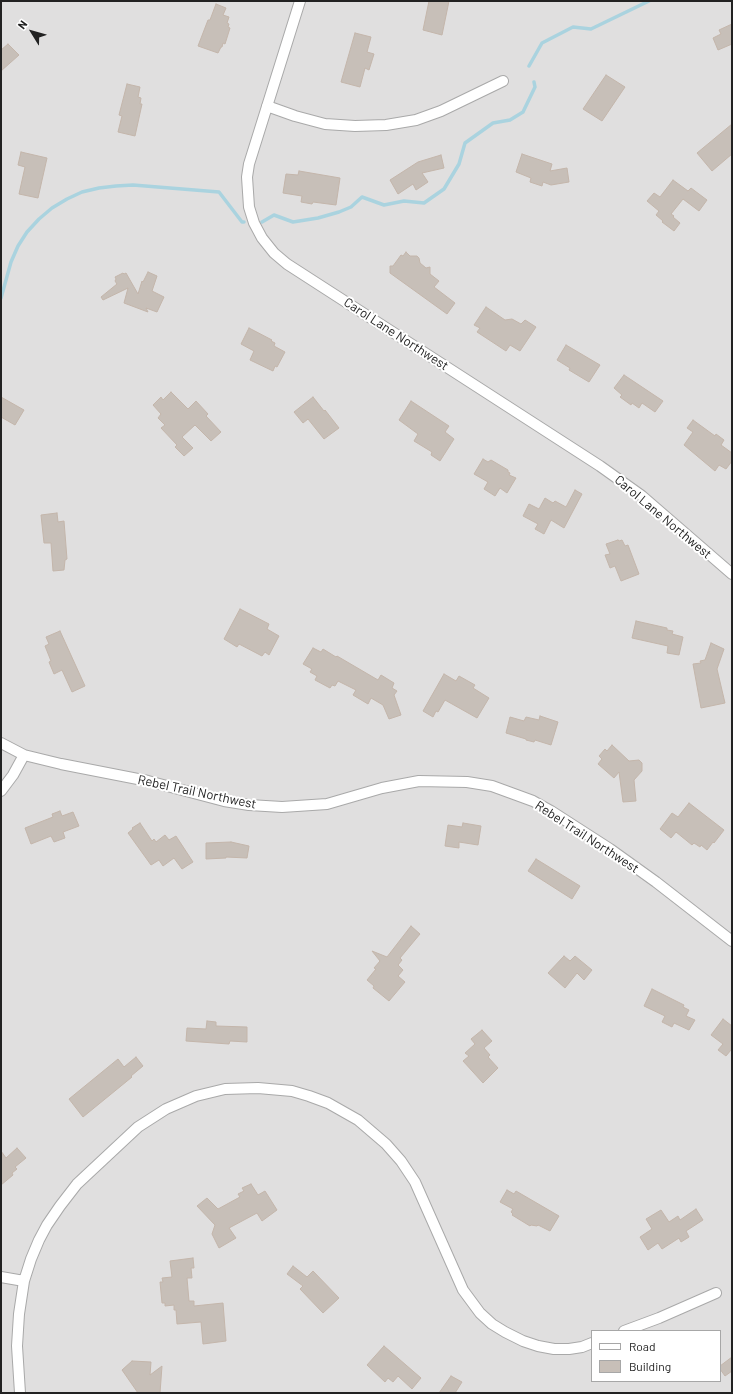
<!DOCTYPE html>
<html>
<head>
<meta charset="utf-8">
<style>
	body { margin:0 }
	#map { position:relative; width:733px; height:1394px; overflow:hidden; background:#f2efe9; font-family:Barlow,sans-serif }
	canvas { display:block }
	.frame { position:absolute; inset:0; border:2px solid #222; pointer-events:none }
	.legend { position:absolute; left:591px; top:1330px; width:130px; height:52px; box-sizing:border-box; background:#fff; border:1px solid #a7a7a7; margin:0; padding:5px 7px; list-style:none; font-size:12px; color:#222 }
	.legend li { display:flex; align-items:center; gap:8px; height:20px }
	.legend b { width:20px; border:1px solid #a7a7a7 }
	.north { position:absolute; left:12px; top:12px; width:40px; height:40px; -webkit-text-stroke:3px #fff; paint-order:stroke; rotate:307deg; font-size:11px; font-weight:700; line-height:16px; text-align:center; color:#222 }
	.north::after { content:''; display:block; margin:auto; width:14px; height:18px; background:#222; clip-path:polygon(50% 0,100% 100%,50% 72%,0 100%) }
</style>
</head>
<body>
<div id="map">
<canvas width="733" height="1394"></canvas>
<div class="frame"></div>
<ul class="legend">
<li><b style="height:5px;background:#fff"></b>Road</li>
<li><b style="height:11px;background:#c7bfb8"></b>Building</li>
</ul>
<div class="north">N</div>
</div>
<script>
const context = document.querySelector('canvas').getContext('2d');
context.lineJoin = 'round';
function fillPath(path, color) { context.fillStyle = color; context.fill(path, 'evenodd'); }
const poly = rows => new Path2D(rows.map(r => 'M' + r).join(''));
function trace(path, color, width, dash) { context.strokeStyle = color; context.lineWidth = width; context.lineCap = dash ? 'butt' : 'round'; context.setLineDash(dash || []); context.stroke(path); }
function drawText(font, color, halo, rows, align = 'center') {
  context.font = font + ' Barlow,sans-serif'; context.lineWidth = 4; context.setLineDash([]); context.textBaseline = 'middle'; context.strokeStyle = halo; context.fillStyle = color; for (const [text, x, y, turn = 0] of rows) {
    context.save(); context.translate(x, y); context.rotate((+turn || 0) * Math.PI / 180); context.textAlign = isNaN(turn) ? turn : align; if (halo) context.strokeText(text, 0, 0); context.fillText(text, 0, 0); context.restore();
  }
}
fillPath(poly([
	[1,1,732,1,732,1393,1,1393],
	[592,1331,720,1331,720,1381,592,1381]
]), '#e0dfdf');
trace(poly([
	[529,66,542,43,573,27,591,29,649,1],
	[262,222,274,215,293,222,318,218,339,212,351,207,362,197,384,205,404,201,424,203,444,189,459,164,465,143,493,123,510,120,523,112,535,87,534,82],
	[1,298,11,262,18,246,27,232,39,219,52,208,67,199,82,192,99,188,116,186,133,185,219,192,242,222,244,222]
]), '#aad3df', 3.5);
const building = poly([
	[429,1,449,1,442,35,423,30,429,1],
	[216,4,226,8,223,15,229,17,227,23,229,24,228,27,230,28,225,44,223,43,222,47,221,47,218,53,198,46,208,20,210,20,216,4],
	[732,24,732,44,718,50,713,38,721,34,719,30,732,24],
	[355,33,371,37,367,52,374,54,369,70,365,68,360,87,341,82,355,33],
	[8,44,19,55,1,71,1,50,8,44],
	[606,75,625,87,602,121,583,109,606,75],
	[127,84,140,87,138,97,141,98,140,104,142,104,135,136,118,132,122,116,119,115,127,84],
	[732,124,732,154,712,171,697,153,732,124],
	[21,152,47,158,38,198,19,194,25,167,18,165,21,152],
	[522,154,552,164,550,171,567,168,569,182,551,185,543,182,542,186,530,182,531,178,516,172,522,154],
	[441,155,444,168,422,173,428,182,416,190,413,184,398,194,390,180,418,162,441,155],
	[299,171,340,178,336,205,313,202,312,204,301,202,302,196,283,193,286,174,298,175,299,171],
	[673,180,688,191,691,188,707,200,699,211,683,199,671,214,674,216,673,217,680,223,674,231,662,222,663,221,656,215,659,211,647,201,654,193,660,197,673,180],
	[406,252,410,256,417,256,419,258,420,263,426,268,430,267,430,274,439,281,434,287,455,303,447,314,390,273,390,266,393,266,401,255,403,256,406,252],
	[148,272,157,276,152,291,164,297,157,312,146,308,148,312,124,303,128,288,103,300,101,297,117,284,115,281,116,279,115,277,123,273,124,274,126,273,138,294,142,281,143,282,148,272],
	[486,307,505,320,512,319,521,324,525,320,536,327,520,351,510,345,506,351,477,332,480,328,474,325,486,307],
	[249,328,272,340,271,341,275,343,274,346,285,352,277,367,275,366,273,371,250,360,254,351,241,344,249,328],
	[566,345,600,365,589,382,569,370,570,368,557,360,566,345],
	[624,375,663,401,655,412,642,403,639,408,632,403,631,405,620,397,622,395,614,388,624,375],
	[171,392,188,409,196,401,208,414,206,416,221,432,211,441,195,425,182,437,193,448,184,456,175,447,177,445,161,428,165,425,158,418,161,414,153,405,161,397,163,400,171,392],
	[1,397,24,410,15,425,1,417,1,397],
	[313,397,324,411,325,410,339,428,324,439,308,419,303,423,294,412,313,397],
	[411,401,449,426,445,432,454,439,440,461,431,455,432,452,414,441,418,434,399,420,411,401],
	[693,420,715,436,716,434,724,440,721,445,732,453,732,461,726,469,719,465,715,471,684,445,693,432,687,428,693,420],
	[483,459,488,462,491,460,508,470,508,472,510,473,509,475,516,478,507,493,500,488,495,496,484,489,488,482,474,474,483,459],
	[575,490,582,494,564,528,551,520,544,534,535,529,538,524,523,516,529,504,539,509,545,498,553,503,555,501,566,507,575,490],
	[57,513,58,522,64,521,67,559,65,560,64,570,53,571,51,543,44,543,41,515,57,513],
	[618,540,619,541,622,540,625,546,628,545,639,574,621,581,615,566,610,568,605,555,610,554,606,544,618,540],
	[240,609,269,624,267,629,279,636,269,655,265,652,262,656,239,644,237,647,224,639,240,609],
	[636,621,667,628,667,630,673,631,672,634,683,637,679,655,667,653,668,646,632,638,636,621],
	[60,631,85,686,72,692,62,670,54,674,49,662,51,661,45,646,49,644,46,637,60,631],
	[711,643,724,649,717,669,725,703,701,708,693,664,701,663,700,661,705,660,711,643],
	[313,648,321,652,323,649,336,657,337,656,378,680,381,675,394,683,392,688,397,691,394,695,401,715,389,719,383,705,371,698,368,704,353,695,356,690,338,681,335,686,332,685,330,688,315,680,317,676,310,672,312,669,303,664,313,648],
	[444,674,456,681,459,676,475,685,473,688,489,698,477,718,445,700,438,712,436,711,433,717,423,711,444,674],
	[540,716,558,722,551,745,535,740,534,742,526,740,526,739,506,733,510,717,524,721,526,717,539,720,540,716],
	[612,745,629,761,639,760,642,763,642,771,634,780,636,801,623,802,619,772,614,778,598,764,602,759,599,756,605,749,607,751,612,745],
	[689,803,724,830,714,843,713,842,707,850,701,845,700,847,694,843,692,845,676,832,671,838,660,829,672,813,678,817,689,803],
	[60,811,62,816,73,812,79,826,63,832,65,838,54,842,51,836,31,844,25,828,53,817,52,814,60,811],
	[140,823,152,841,154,839,156,842,165,835,169,840,176,836,193,862,182,869,174,858,163,866,159,860,151,865,128,833,133,829,132,828,140,823],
	[463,823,481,826,478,845,459,842,459,848,445,846,448,825,462,827,463,823],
	[231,842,249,846,247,858,226,857,226,858,206,859,206,843,231,842],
	[536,859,580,886,572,899,528,871,536,859],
	[411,926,420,934,400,958,402,960,398,965,403,970,398,976,405,982,389,1001,373,988,374,986,367,980,376,969,374,968,380,961,372,951,387,957,411,926],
	[564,956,570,961,575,956,592,970,584,980,577,973,565,988,548,973,564,956],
	[652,989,684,1005,683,1007,689,1010,686,1016,695,1020,689,1030,674,1023,672,1027,662,1022,665,1016,644,1006,652,989],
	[723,1019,732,1026,732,1051,731,1050,726,1056,718,1050,723,1044,711,1035,723,1019],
	[207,1021,216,1022,216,1026,247,1027,247,1042,230,1041,229,1044,186,1041,187,1028,206,1029,207,1021],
	[482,1030,492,1041,484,1048,490,1055,488,1057,498,1068,483,1083,463,1061,469,1056,465,1053,475,1044,471,1039,482,1030],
	[136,1057,143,1066,131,1076,132,1077,83,1117,69,1099,118,1059,124,1067,136,1057],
	[17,1148,26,1158,15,1167,17,1169,12,1173,13,1175,1,1185,1,1151,6,1158,17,1148],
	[251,1184,258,1195,265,1191,277,1210,262,1221,257,1213,229,1228,236,1238,219,1248,212,1234,215,1225,197,1206,207,1198,218,1209,240,1197,238,1194,244,1191,242,1188,251,1184],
	[507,1190,514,1194,516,1191,559,1216,550,1231,538,1225,537,1226,531,1225,530,1226,512,1215,513,1214,511,1212,513,1209,500,1202,507,1190],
	[696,1209,703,1220,686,1231,689,1237,681,1242,679,1238,662,1249,658,1243,648,1250,640,1237,652,1229,646,1219,661,1210,669,1222,678,1216,680,1220,696,1209],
	[193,1258,194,1268,191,1268,192,1278,187,1278,189,1301,194,1301,194,1306,223,1303,226,1341,203,1344,201,1322,177,1324,176,1310,174,1310,174,1305,165,1306,165,1303,162,1303,160,1282,163,1282,162,1278,172,1277,170,1261,193,1258],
	[293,1266,307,1277,313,1271,339,1298,323,1313,300,1289,303,1286,287,1274,293,1266],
	[384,1346,421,1378,412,1389,398,1376,393,1382,388,1378,385,1382,367,1365,384,1346],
	[732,1357,732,1371,725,1376,720,1369,720,1366,732,1357],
	[132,1361,151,1362,150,1375,162,1366,160,1393,138,1393,122,1370,132,1361],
	[451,1376,462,1382,455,1393,439,1393,451,1376]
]);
fillPath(building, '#c7bfb8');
trace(building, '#c4b6ab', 1);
const minor = poly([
	[300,1,249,164,247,177,249,207,254,223,262,238,274,253,287,264,600,466,642,496,732,574],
	[267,106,295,116,325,124,355,126,386,125,416,120,441,111,503,81],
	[1,743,24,755,61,764,148,781,224,801,249,805,282,807,327,804,382,788,419,781,467,782,492,786,533,801,551,811,610,849,656,882,732,941],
	[1,791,13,775,24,755],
	[1,1277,24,1281],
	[624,1331,659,1318,716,1293],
	[20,1393,17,1346,19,1314,24,1281,31,1259,39,1240,47,1225,60,1206,77,1184,138,1127,166,1109,196,1096,225,1089,258,1088,292,1091,309,1096,328,1103,358,1120,386,1144,401,1161,415,1182,463,1290,480,1313,492,1324,505,1332,523,1341,538,1346,554,1349,569,1349,582,1347,592,1343]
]);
trace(minor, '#a9a9a9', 12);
trace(minor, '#fff', 10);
drawText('13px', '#222', '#fff', [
	["Carol Lane Northwest",396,334,33],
	["Carol Lane Northwest",663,517,40],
	["Rebel Trail Northwest",197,792,12],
	["Rebel Trail Northwest",587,837,33]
]);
</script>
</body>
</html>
